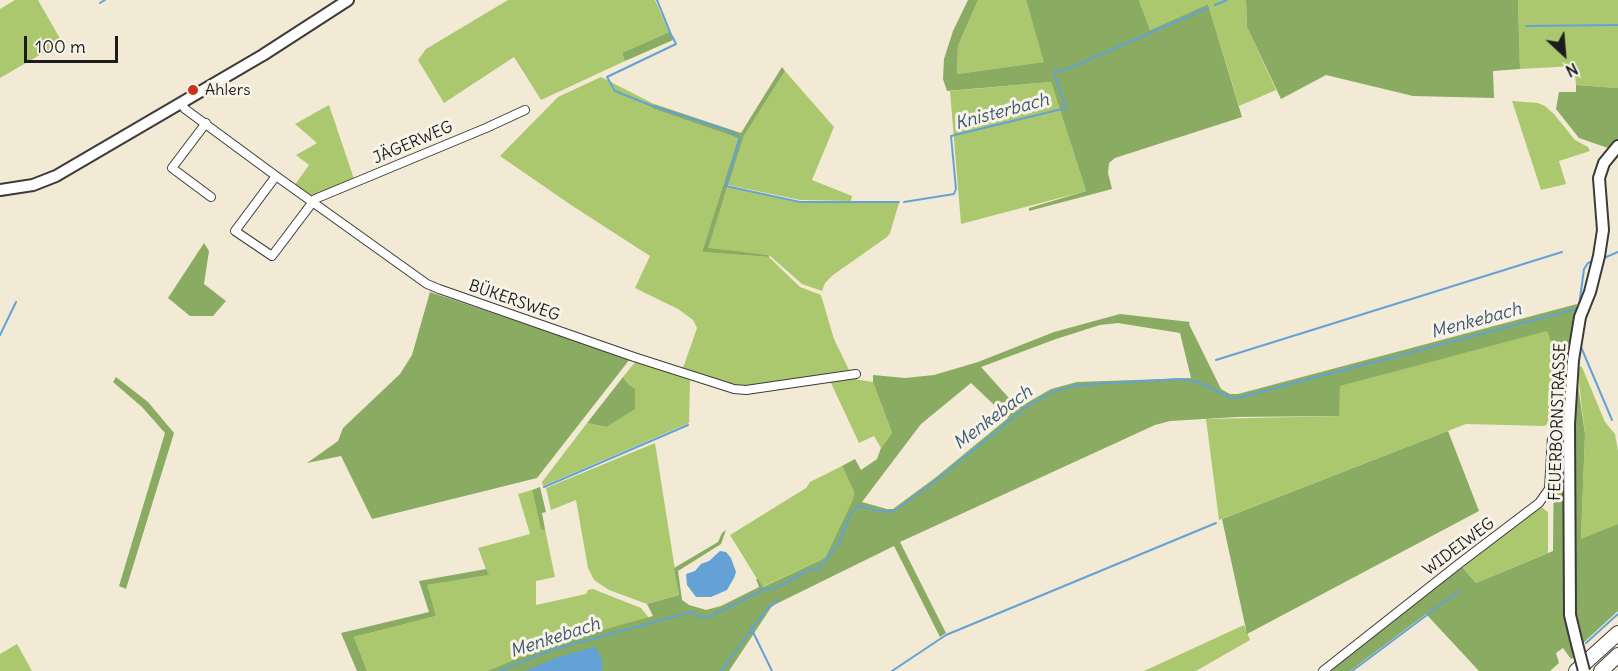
<!DOCTYPE html>
<html>
<head>
<meta charset="utf-8">
<style>
	body { margin:0 }
	#map { position:relative; width:1618px; height:671px; overflow:hidden; background:#f3ead5; font-family:Delius,sans-serif }
	canvas { display:block }
	.north { position:absolute; left:1534px; top:24px; width:60px; height:60px; -webkit-text-stroke:4px #f7f3e8; paint-order:stroke; rotate:154deg; font-size:16px; font-weight:700; line-height:24px; text-align:center; color:#1c1c1c }
	.north::after { content:''; display:block; margin:auto; width:21px; height:27px; background:#1c1c1c; clip-path:polygon(50% 0,100% 100%,50% 72%,0 100%) }
	.scale { position:absolute; left:24px; top:36px; width:94px; height:27px; box-sizing:border-box; border:3px solid #1c1c1c; border-top:0; padding-left:8px; font-size:18px; line-height:21px; white-space:nowrap; color:#1c1c1c; -webkit-text-stroke:4px #f7f3e8; paint-order:stroke }
</style>
</head>
<body>
<div id="map">
<canvas width="1618" height="671"></canvas>
<div class="north">N</div>
<div class="scale">100 m</div>
</div>
<script>
const context = document.querySelector('canvas').getContext('2d');
context.lineJoin = 'round';
function fillPath(path, color) { context.fillStyle = color; context.fill(path, 'evenodd'); }
const poly = rows => new Path2D(rows.map(r => 'M' + r).join(''));
function trace(path, color, width, dash) { context.strokeStyle = color; context.lineWidth = width; context.lineCap = dash ? 'butt' : 'round'; context.setLineDash(dash || []); context.stroke(path); }
function drawText(font, color, halo, rows, align = 'center') {
  context.font = font + ' Delius,sans-serif'; context.lineWidth = 6; context.setLineDash([]); context.textBaseline = 'middle'; context.strokeStyle = halo; context.fillStyle = color; for (const [text, x, y, turn = 0] of rows) {
    context.save(); context.translate(x, y); context.rotate((+turn || 0) * Math.PI / 180); context.textAlign = isNaN(turn) ? turn : align; if (halo) context.strokeText(text, 0, 0); context.fillText(text, 0, 0); context.restore();
  }
}
fillPath(poly([
	[15,0,38,0,62,42,0,78,0,9],
	[508,0,655,0,669,32,622,53,625,61,541,100,514,57,444,103,418,60,426,49],
	[978,0,1026,0,1045,62,957,74,958,46],
	[1139,0,1246,0,1247,27,1276,90,1239,106,1208,4,1150,30],
	[1518,0,1618,0,1618,88,1576,85,1574,66,1520,69],
	[785,71,834,127,812,180,852,196,851,201,800,200,728,185,744,136],
	[601,77,654,104,653,108,738,138,702,252,769,257,800,287,821,295,834,339,849,370,740,387,683,368,697,328,693,320,678,309,635,288,650,256,571,205,500,156,558,97],
	[1051,82,1086,191,961,224,950,91],
	[1512,101,1538,103,1545,106,1554,114,1575,140,1588,147,1590,151,1559,161,1566,184,1541,190],
	[329,105,354,179,309,197,294,186,309,165,296,155,317,143,295,124],
	[728,187,801,203,899,203,890,233,887,237,833,275,825,283,822,291,802,284,769,255,707,249],
	[1547,330,1563,375,1564,387,1557,409,1549,423,1544,426,1466,424,1219,520,1206,419,1339,416,1339,386],
	[636,361,690,380,689,423,543,486,542,482,587,423,606,427,629,385,623,377],
	[1577,366,1582,367,1605,422,1615,434,1618,451,1618,524,1581,540,1585,434],
	[854,379,873,382,892,433,881,448,874,436,859,443,830,381],
	[655,443,679,595,647,604,609,590,594,580,588,568,576,500,551,510,546,488],
	[842,466,854,492,853,499,825,558,762,587,730,535,806,488,810,482],
	[532,490,541,529,545,529,555,577,536,581,536,605,586,594,588,590,593,589,641,608,649,618,549,645,487,671,367,671,354,637,436,616,426,585,488,575,478,548,530,534,518,494],
	[1540,506,1548,512,1548,553,1476,583,1462,567],
	[1244,625,1250,640,1196,671,1144,671],
	[17,644,32,671,0,671,0,654]
]), '#acc86f');
fillPath(poly([
	[968,0,978,0,958,46,957,74,1044,62,1026,0,1139,0,1150,30,1208,4,1242,117,1115,158,1109,163,1108,173,1112,189,1029,211,1029,208,1086,191,1051,82,947,91,943,79,944,59,953,31],
	[1246,0,1518,0,1520,69,1493,71,1494,98,1413,96,1326,75,1281,99,1247,27],
	[669,32,673,40,625,61,622,53],
	[782,67,785,71,744,136,708,248,769,255,769,257,702,252,738,138,652,108,654,104,741,133],
	[1576,85,1618,88,1618,143,1612,147,1608,148,1579,138,1556,109,1559,92,1576,92],
	[204,243,209,251,204,284,226,301,213,316,190,316,168,298],
	[430,292,630,359,537,478,372,519,341,456,307,463,338,441,343,428,400,374,412,355],
	[1577,304,1568,387,1564,387,1563,374,1547,331,1340,386,1339,416,1237,417,1170,421,1155,425,900,542,946,633,940,637,894,546,772,606,729,671,487,671,549,645,653,616,647,604,679,595,674,568,718,542,722,533,726,530,721,544,678,571,682,600,689,605,706,610,721,606,759,587,756,579,758,579,763,587,825,558,853,499,854,492,842,466,855,459,861,470,877,459,881,448,892,433,873,382,873,375,905,378,934,375,978,362,1054,332,1120,314,1190,322,1189,324,1221,389,1230,394,1238,394],
	[1118,323,1180,333,1191,378,1077,382,1051,389,1018,408,981,367,1056,339,1100,325],
	[971,383,1008,418,935,478,893,509,887,509,862,502,921,424],
	[116,377,148,402,174,433,126,589,119,586,165,433,142,407,113,382],
	[623,377,629,385,635,389,635,409,606,427,587,423],
	[1577,378,1585,434,1581,539,1618,524,1618,611,1582,644,1574,614,1573,437],
	[1448,431,1479,511,1247,634,1222,519],
	[1565,438,1565,616,1576,656,1571,659,1563,648,1556,653,1559,663,1550,671,1479,671,1426,614,1350,671,1330,671,1462,567,1476,583,1553,551,1554,450,1556,440],
	[540,487,546,512,542,513,545,529,541,530,532,490],
	[486,569,489,575,427,585,436,616,354,637,367,671,357,671,341,633,429,612,419,581]
]), '#89ac62');
fillPath(poly([
	[720,551,726,552,731,558,736,572,734,578,727,590,711,597,696,597,687,585,686,574,695,571,701,564,709,561],
	[594,647,598,650,602,662,603,667,601,671,525,671,558,657]
]), '#64a2d6');
trace(poly([
	[657,0,672,37],
	[100,3,105,0],
	[1215,5,1227,0],
	[1526,26,1618,25],
	[672,36,676,44,607,77,615,91,655,107,727,130,740,138,726,186,800,202,899,202],
	[41,187,52,183],
	[0,196,18,193],
	[904,202,954,194,956,189,951,136,1066,108,1054,72,1065,70,1208,8],
	[1604,258,1618,252],
	[0,335,16,302],
	[1581,347,1612,420],
	[1216,360,1562,252],
	[544,487,688,425],
	[751,628,772,671],
	[1586,643,1618,614],
	[500,671,552,650,691,612,702,618,709,617,765,589,776,588,809,570,818,569,837,546,850,515,858,506,886,512,894,511,937,480,1026,407,1052,392,1078,385,1181,379,1198,382,1231,398,1241,397,1576,309,1579,306,1584,269,1588,263,1593,261],
	[721,671,766,610,779,600],
	[892,671,946,635,1216,523],
	[1352,671,1459,591]
]), '#64a2d6', 2);
const street = poly([
	[181,103,185,109,276,176,427,284,439,289,634,357,734,389,746,390,856,374],
	[206,123,172,168,211,197],
	[276,176,235,231,272,256,315,199,486,128,525,110],
	[1323,671,1460,563,1539,503,1549,489,1552,437,1561,426,1569,424]
]);
const secondary = poly([
	[0,190,33,185,56,176,263,55,348,0],
	[1577,644,1570,615,1569,424,1573,360,1580,317,1590,292,1599,256,1603,230,1599,178,1604,163,1618,146]
]);
const highway = poly([
	[1576,671,1618,633],
	[1601,671,1618,655]
]);
trace(street, '#3c3b38', 10);
trace(secondary, '#3c3b38', 14);
trace(highway, '#3c3b38', 16);
trace(street, '#fff', 8);
trace(secondary, '#fff', 10);
trace(highway, '#fff', 14);
const secondaryBridge = poly([
	[1577,644,1584,671]
]);
trace(secondaryBridge, '#3c3b38', 14, []);
trace(secondaryBridge, '#fff', 10);
for (const [x, y, r, color] of [
	[193,90,6,"#c8321e"]
]) { const dot = new Path2D(); dot.arc(x, y, r, 0, 2 * Math.PI); context.fillStyle = color; context.fill(dot); trace(dot, '#f7f3e8', 2); }
drawText('16px', '#1c1c1c', '#f7f3e8', [
	["Ahlers",205,90]
], 'left');
drawText('16px', '#1c1c1c', '#f7f3e8', [
	["JÄGERWEG",413,143,-23],
	["BÜKERSWEG",514,301,19],
	["FEUERBORNSTRASSE",1558,422,-88],
	["WIDEIWEG",1459,547,-37]
]);
drawText('italic 18px', '#3c5870', '#f7f3e8', [
	["Knisterbach",1002,112,-15],
	["Menkebach",1476,321,-15],
	["Menkebach",993,418,-37],
	["Menkebach",555,638,-18]
]);
</script>
</body>
</html>
